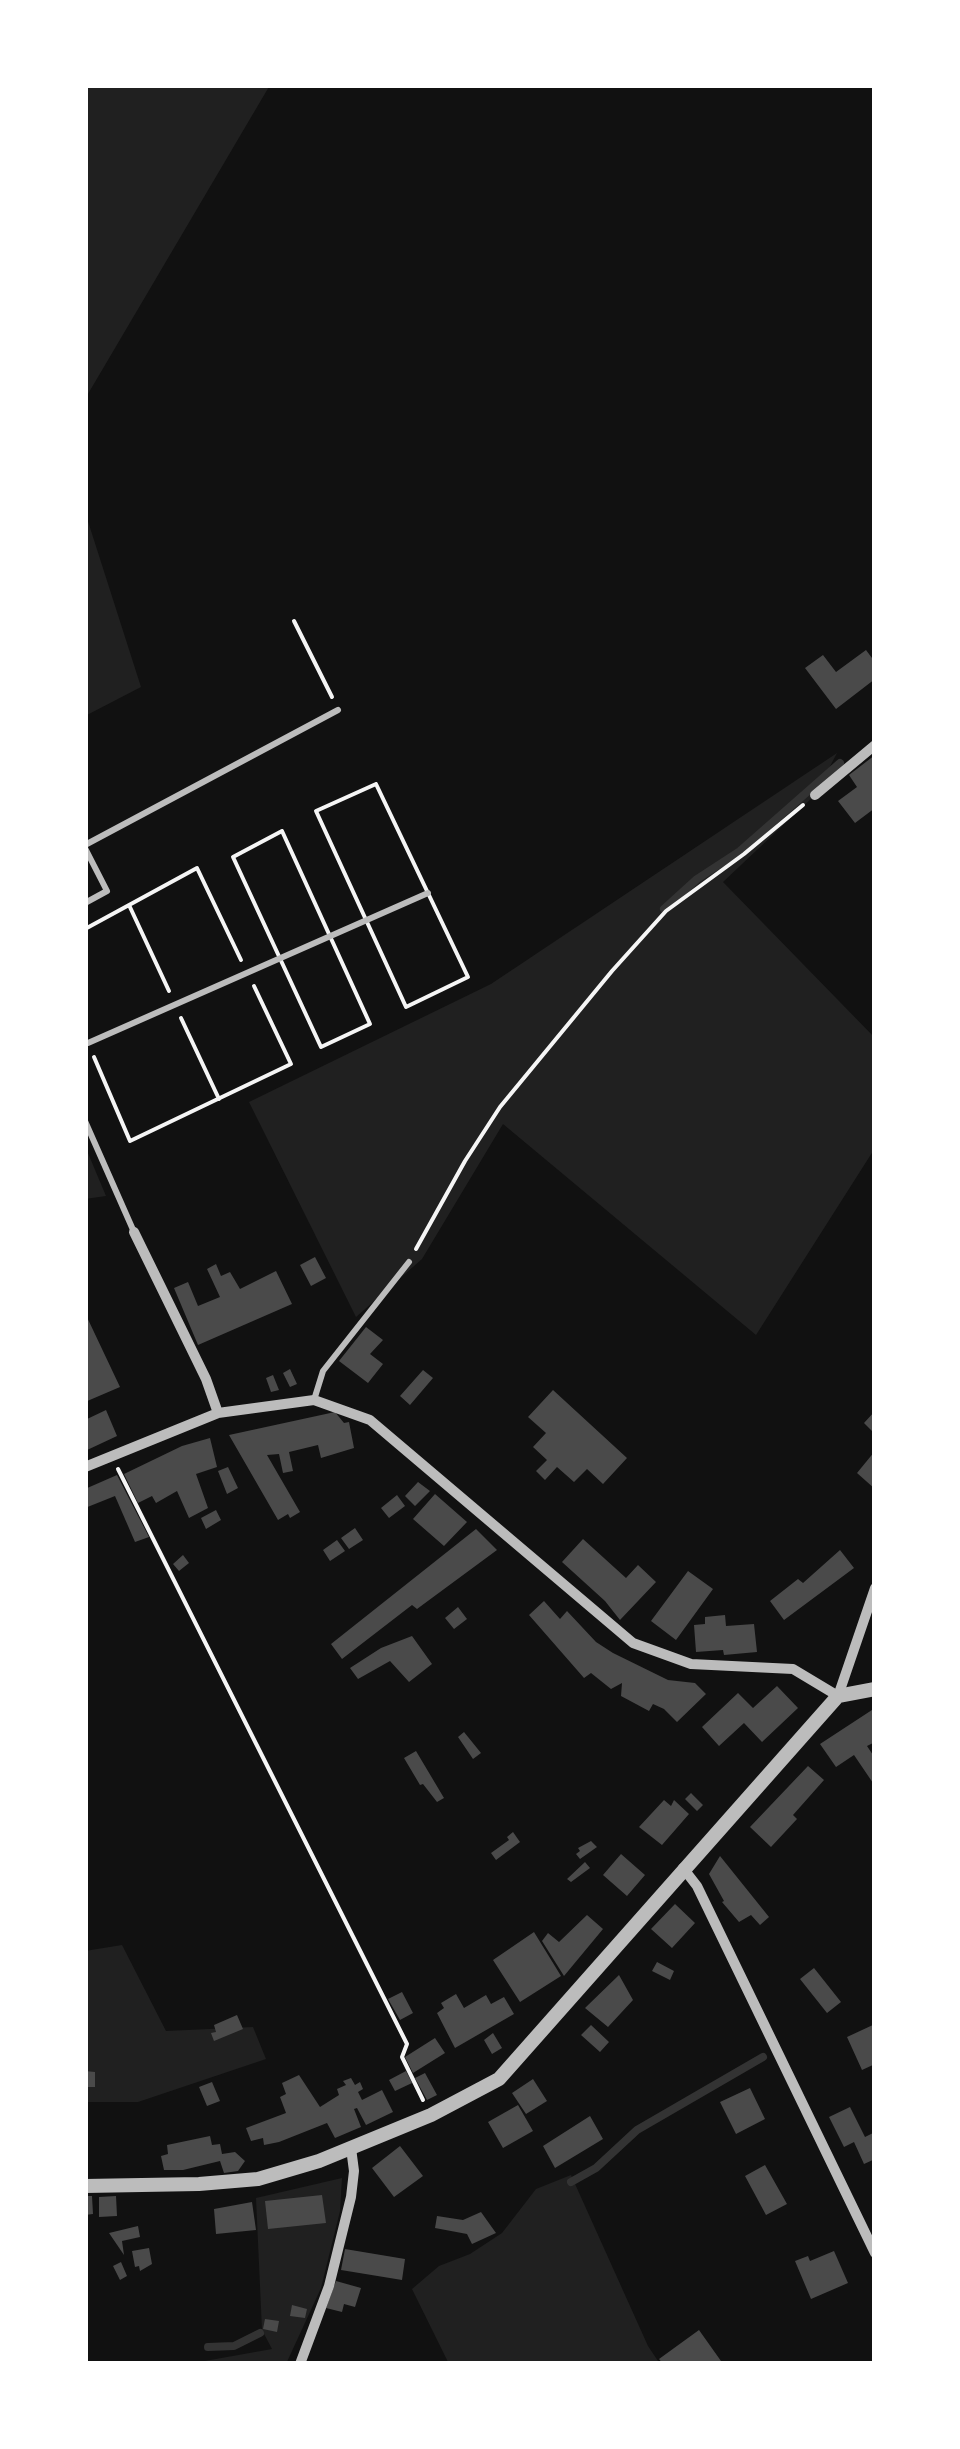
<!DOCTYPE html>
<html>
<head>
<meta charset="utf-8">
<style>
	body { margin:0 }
	#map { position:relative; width:960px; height:2449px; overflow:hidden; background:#111; font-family:Poppins,sans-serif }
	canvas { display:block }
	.frame { position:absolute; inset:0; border:88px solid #fff; pointer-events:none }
</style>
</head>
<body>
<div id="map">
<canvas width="960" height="2449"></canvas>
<div class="frame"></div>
</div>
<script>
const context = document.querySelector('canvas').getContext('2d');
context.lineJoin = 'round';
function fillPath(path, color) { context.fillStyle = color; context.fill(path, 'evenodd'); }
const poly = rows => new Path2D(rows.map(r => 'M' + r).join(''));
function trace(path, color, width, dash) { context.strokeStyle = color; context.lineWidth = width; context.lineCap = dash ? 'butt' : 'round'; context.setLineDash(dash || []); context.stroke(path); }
fillPath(poly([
	[85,85,270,85,85,399],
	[85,512,141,687,85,716],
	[837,753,815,795,723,882,875,1038,875,1148,756,1335,503,1124,422,1259,356,1317,249,1102,491,984],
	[85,1146,106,1196,85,1199],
	[122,1945,166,2031,253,2027,266,2059,138,2102,85,2102,85,1951],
	[571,2175,648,2346,660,2364,449,2364,412,2289,439,2266,470,2254,502,2233,536,2189],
	[342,2178,340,2211,321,2288,286,2364,188,2364,272,2349,262,2330,256,2198]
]), '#202020');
trace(poly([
	[664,909,697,879,740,851,840,763],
	[571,2182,596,2168,637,2130,763,2057],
	[208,2347,234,2346,260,2333]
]), '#333', 8);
fillPath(poly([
	[866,650,875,662,875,679,836,709,805,668,823,655,836,672],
	[875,755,875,808,855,823,838,801,857,787,849,775],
	[315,1257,326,1278,311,1286,300,1265],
	[216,1264,221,1276,230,1272,240,1289,276,1271,292,1304,198,1345,174,1288,188,1282,198,1306,220,1297,207,1269],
	[85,1313,120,1387,85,1402],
	[366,1327,383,1340,370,1354,383,1364,368,1383,339,1361],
	[290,1369,297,1384,290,1387,283,1373],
	[423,1370,433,1378,410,1405,400,1396],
	[273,1375,279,1390,271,1392,266,1378],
	[553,1390,627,1458,603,1484,587,1469,574,1482,557,1467,545,1480,536,1471,547,1460,533,1447,546,1433,528,1417],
	[106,1410,117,1436,85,1451,85,1420],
	[875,1411,875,1434,864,1423],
	[335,1412,344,1423,349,1422,354,1448,321,1458,318,1445,289,1452,293,1471,283,1473,279,1454,267,1455,300,1512,290,1518,288,1514,278,1520,229,1435],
	[210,1438,217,1467,196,1474,208,1508,189,1518,177,1491,156,1503,152,1496,138,1503,124,1474,182,1446],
	[875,1451,875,1489,857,1473],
	[228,1467,238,1488,227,1494,218,1471],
	[117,1475,149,1537,135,1542,115,1496,85,1508,85,1489],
	[418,1482,430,1491,415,1506,405,1496],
	[435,1494,467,1522,444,1546,413,1519],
	[397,1495,405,1506,389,1518,381,1508],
	[216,1510,221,1520,206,1529,201,1518],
	[355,1528,363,1540,349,1549,341,1538],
	[476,1529,497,1550,417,1609,412,1605,342,1659,331,1644],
	[583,1539,626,1578,638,1565,656,1582,620,1620,605,1601,562,1562],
	[337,1540,345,1551,330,1561,323,1550],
	[840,1550,854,1568,784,1620,770,1601,798,1579,803,1583],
	[183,1555,189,1563,179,1571,173,1564],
	[688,1571,713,1589,676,1640,651,1621],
	[544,1601,560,1619,567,1611,596,1642,613,1653,668,1680,695,1683,706,1694,677,1722,664,1709,653,1704,649,1711,621,1696,622,1683,611,1689,591,1673,584,1678,529,1615],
	[458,1607,467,1619,454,1629,445,1618],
	[725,1615,726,1626,754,1624,757,1652,724,1655,723,1650,696,1652,694,1625,705,1624,705,1617],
	[412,1636,432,1664,409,1682,390,1661,358,1679,350,1668,381,1648],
	[777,1686,798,1708,762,1742,744,1723,719,1746,702,1727,738,1693,753,1708],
	[875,1708,875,1742,867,1746,875,1758,875,1786,854,1755,836,1767,820,1744],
	[464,1732,481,1753,473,1759,458,1737],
	[416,1751,444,1798,437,1802,423,1784,420,1785,404,1758],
	[808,1766,824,1780,793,1815,797,1819,771,1847,750,1827],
	[691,1793,703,1805,697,1811,685,1799],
	[664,1800,671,1806,674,1800,689,1814,662,1845,639,1827],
	[513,1832,520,1842,496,1860,491,1853,509,1840,507,1837],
	[591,1841,597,1847,580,1859,576,1854,580,1851,578,1848],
	[621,1854,645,1875,627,1896,603,1875],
	[720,1856,769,1917,760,1925,751,1915,739,1922,722,1902,724,1901,709,1874],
	[585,1862,590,1868,571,1882,567,1879],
	[675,1904,695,1923,672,1948,651,1929],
	[587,1915,603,1929,564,1976,542,1941,548,1933,559,1942],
	[534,1932,561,1976,520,2002,493,1960],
	[657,1962,674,1971,670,1980,652,1971],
	[814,1968,841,2002,827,2013,800,1979],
	[619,1975,633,2000,608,2027,585,2008],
	[402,1992,413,2013,400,2020,388,1999],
	[456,1994,464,2008,486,1995,491,2004,504,1997,514,2014,455,2048,437,2013,444,2008,441,2003],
	[237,2015,243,2029,214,2041,211,2033,216,2032,214,2025],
	[875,2024,875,2064,862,2070,847,2037],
	[591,2025,609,2042,600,2052,581,2035],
	[493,2033,502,2048,492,2054,484,2040],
	[435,2038,445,2053,413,2073,405,2057],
	[85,2071,95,2072,95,2087,87,2087],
	[406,2071,412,2083,395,2091,389,2080],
	[425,2073,437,2095,427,2100,415,2078],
	[299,2075,320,2107,339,2095,337,2089,346,2085,343,2081,351,2078,355,2085,360,2082,363,2089,358,2092,362,2100,382,2090,393,2112,366,2125,357,2108,354,2109,361,2127,335,2138,327,2123,279,2142,264,2145,263,2138,251,2141,246,2128,286,2113,280,2097,286,2094,282,2083],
	[533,2079,547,2101,526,2114,512,2093],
	[212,2082,220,2101,207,2106,199,2087],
	[750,2088,765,2119,736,2134,720,2102],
	[518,2105,533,2131,503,2148,488,2122],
	[850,2107,865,2137,875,2132,875,2159,864,2164,854,2142,844,2147,829,2117],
	[590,2116,603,2139,555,2168,543,2146],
	[210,2136,212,2145,220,2144,222,2154,235,2152,245,2161,238,2171,224,2173,220,2161,183,2170,164,2170,161,2156,168,2154,167,2145],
	[400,2146,423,2176,394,2197,372,2168],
	[765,2165,787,2204,766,2215,745,2176],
	[322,2195,326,2223,268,2229,265,2201],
	[85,2196,92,2196,93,2214,85,2215],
	[116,2196,117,2216,99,2217,99,2197],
	[252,2202,256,2230,216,2234,214,2209],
	[481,2212,496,2233,472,2244,467,2234,435,2228,437,2216,463,2220],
	[138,2226,140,2237,122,2241,124,2255,109,2233],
	[149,2248,152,2264,140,2271,139,2266,135,2267,132,2251],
	[345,2249,405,2259,402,2280,341,2270],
	[834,2251,848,2283,811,2299,795,2261,808,2256,810,2261],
	[121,2262,127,2276,120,2280,113,2266],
	[336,2281,361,2288,355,2307,344,2304,342,2312,326,2308],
	[292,2305,307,2309,305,2318,290,2316],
	[265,2319,279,2321,277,2332,263,2329],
	[699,2330,721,2361,663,2364,659,2359]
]), '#4a4a4a');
trace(poly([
	[294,621,332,697],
	[376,784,468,977,406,1007,316,811,376,784],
	[282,831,370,1024,321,1047,233,857,282,831],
	[129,905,169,991],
	[85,929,197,868,241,960],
	[181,1018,219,1099],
	[94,1057,130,1141,291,1064,254,986],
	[416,1249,465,1161,500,1107,612,971,666,911,744,854,803,805],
	[118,1469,407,2044,402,2057,423,2100]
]), '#f5f5f5', 4);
trace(poly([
	[85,845,338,710],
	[85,848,107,891,85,903],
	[88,1043,428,893],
	[85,1121,134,1232],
	[314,1400,323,1371,409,1262]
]), '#bcbcbc', 6);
trace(poly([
	[815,795,875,745],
	[134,1232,206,1379,218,1413],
	[85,1467,218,1413,314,1400,370,1420,633,1643,691,1664,793,1669,838,1696,875,1588],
	[683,1868,697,1886,875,2253],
	[300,2364,329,2286,351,2197,354,2171,351,2148]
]), '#bcbcbc', 10);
trace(poly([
	[85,2186,199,2184,258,2179,319,2161,431,2115,499,2079,838,1696,875,1689]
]), '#bcbcbc', 14);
</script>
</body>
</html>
